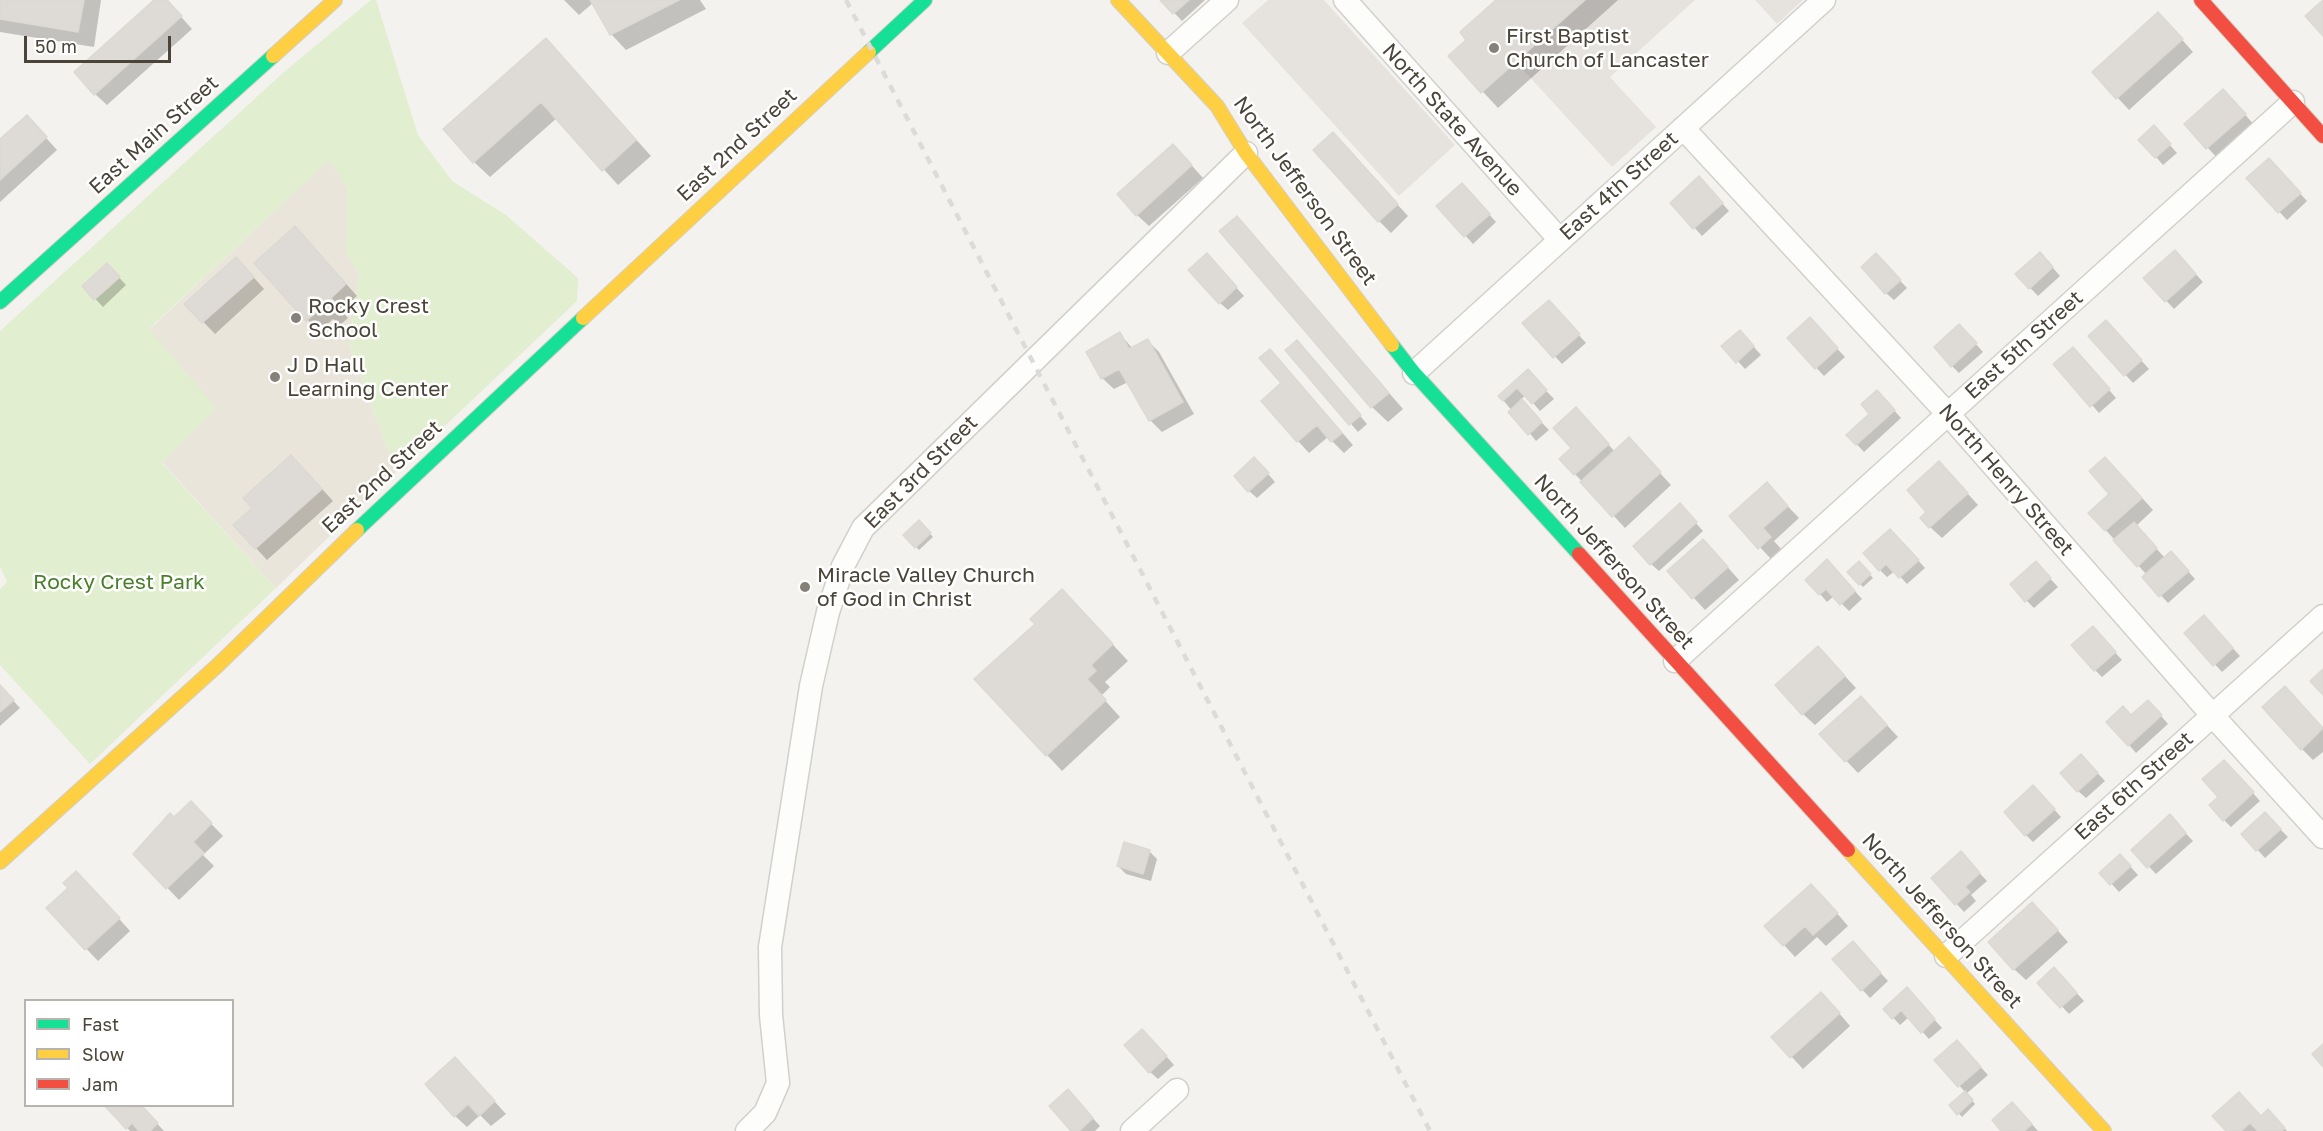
<!DOCTYPE html>
<html>
<head>
<meta charset="utf-8">
<style>
	body { margin:0 }
	#map { position:relative; width:2323px; height:1131px; overflow:hidden; background:#f4f2ee; font-family:"Golos Text",sans-serif }
	canvas { display:block }
	.legend { position:absolute; left:24px; top:999px; width:210px; height:108px; box-sizing:border-box; background:#fff; border:2px solid #b7b4b0; margin:0; padding:8px 10px; list-style:none; font-size:18px; color:#4b4439 }
	.legend li { display:flex; align-items:center; gap:12px; height:30px }
	.legend b { width:30px; border:2px solid #b7b4b0 }
	.scale { position:absolute; left:24px; top:36px; width:147px; height:27px; box-sizing:border-box; border:3px solid #4b4439; border-top:0; padding-left:8px; font-size:18px; line-height:21px; white-space:nowrap; color:#4b4439; -webkit-text-stroke:4px #fff; paint-order:stroke }
</style>
</head>
<body>
<div id="map">
<canvas width="2323" height="1131"></canvas>
<ul class="legend">
<li><b style="height:8px;background:#16e098"></b>Fast</li>
<li><b style="height:8px;background:#ffcf43"></b>Slow</li>
<li><b style="height:8px;background:#f24e42"></b>Jam</li>
</ul>
<div class="scale">50 m</div>
</div>
<script>
const context = document.querySelector('canvas').getContext('2d');
context.lineJoin = 'round';
function fillPath(path, color) { context.fillStyle = color; context.fill(path, 'evenodd'); }
const poly = rows => new Path2D(rows.map(r => 'M' + r).join(''));
function trace(path, color, width, dash) { context.strokeStyle = color; context.lineWidth = width; context.lineCap = dash ? 'butt' : 'round'; context.setLineDash(dash || []); context.stroke(path); }
function drawText(font, color, halo, rows, align = 'center') {
  context.font = font + ' "Golos Text",sans-serif'; context.lineWidth = 5; context.setLineDash([]); context.textBaseline = 'middle'; context.strokeStyle = halo; context.fillStyle = color; for (const [text, x, y, turn = 0] of rows) {
    context.save(); context.translate(x, y); context.rotate((+turn || 0) * Math.PI / 180); context.textAlign = isNaN(turn) ? turn : align; if (halo) context.strokeText(text, 0, 0); context.fillText(text, 0, 0); context.restore();
  }
}
fillPath(poly([
	[329,159,346,187,346,253,359,274,349,346,396,472,276,588,162,462,149,330]
]), '#eae5da');
fillPath(poly([
	[371,0,376,0,418,135,452,181,506,215,578,278,577,301,396,472,349,346,359,274,346,253,346,187,329,160,149,329,217,408,162,463,276,588,90,764,0,665,0,589,7,582,0,566,0,331,284,72]
]), '#e1eecf');
fillPath(poly([
	[1268,0,1324,0,1455,145,1399,196,1242,23],
	[1585,0,1695,0,1610,77,1656,127,1612,167,1516,62],
	[1755,0,1803,0,1777,24]
]), '#e6e3df');
fillPath(poly([
	[0,0,101,0,94,47,0,32],
	[156,0,166,0,192,29,107,105,95,94],
	[564,0,700,0,706,9,626,50,611,34,593,3,579,15],
	[1162,0,1205,0,1182,21],
	[1498,0,1618,0,1498,108,1450,56,1469,40],
	[2170,26,2193,52,2129,110,2094,72],
	[546,40,651,156,618,185,557,118,490,177,474,162],
	[2234,102,2256,127,2219,160,2186,124],
	[38,129,57,150,0,202,0,141],
	[2161,135,2177,153,2163,165,2156,157],
	[1344,146,1408,216,1391,233,1379,221],
	[1185,158,1203,178,1149,226,1137,215],
	[2276,167,2307,201,2287,220,2248,178],
	[1707,186,1729,211,1702,236,1672,203],
	[1469,192,1496,222,1473,244,1438,206],
	[1237,218,1403,409,1388,422,1372,407],
	[307,240,357,296,341,310,348,318,340,325,333,319,319,332,256,263],
	[1876,255,1907,288,1894,300,1886,293],
	[2182,259,2203,282,2174,309,2145,278],
	[2047,261,2060,276,2038,296,2017,274],
	[1214,263,1244,296,1228,310,1220,303],
	[248,271,264,289,215,334,186,304],
	[115,273,126,285,103,307,84,287],
	[1556,309,1586,343,1562,364,1524,323],
	[1817,327,1845,357,1824,376,1789,338],
	[2114,330,2149,369,2133,383,2090,336],
	[1120,334,1133,349,1148,341,1159,352,1194,414,1162,432,1150,420,1128,382,1114,389,1102,378],
	[1967,334,1983,352,1959,373,1952,366],
	[1747,339,1761,355,1745,369,1724,346],
	[1287,350,1304,350,1367,424,1358,432],
	[2080,356,2116,398,2099,413,2092,405],
	[1281,362,1353,445,1344,453,1328,437,1309,453,1298,441,1283,383],
	[1535,379,1554,399,1540,411,1526,395,1520,400,1549,430,1536,441,1500,396],
	[1884,399,1901,418,1864,452,1848,435],
	[1588,421,1615,452,1640,451,1671,485,1625,528,1575,474,1573,448],
	[1262,467,1275,482,1257,498,1249,491],
	[303,468,333,501,267,560,235,525],
	[2117,470,2153,510,2136,526,2165,558,2178,560,2195,579,2168,603,2144,577,2147,575,2090,513,2111,494],
	[1968,494,1978,505,1942,538,1930,527],
	[1778,496,1799,518,1774,541,1782,550,1771,559,1731,516],
	[1687,513,1703,531,1659,571,1651,564],
	[919,522,933,537,919,550,905,535],
	[1898,538,1925,568,1907,584,1895,571,1887,577,1880,570],
	[1715,553,1739,580,1705,610,1669,571],
	[1859,563,1873,578,1863,587,1849,572],
	[1835,569,1862,599,1849,611,1834,596,1827,602,1820,594],
	[2043,571,2058,587,2034,608,2026,600],
	[1078,607,1128,661,1105,682,1110,687,1101,696,1120,717,1062,771,1047,755],
	[2211,624,2240,656,2222,672,2186,633],
	[2100,636,2122,660,2102,677,2095,670],
	[1830,660,1856,688,1815,725,1803,714],
	[0,686,20,708,0,726],
	[2297,700,2323,729,2323,752,2313,760,2302,749],
	[2155,709,2168,724,2136,753,2129,745,2132,716],
	[1873,710,1898,737,1858,773,1821,734],
	[2089,764,2105,781,2086,798,2078,791],
	[2232,769,2260,801,2231,827,2224,820,2220,797],
	[2041,795,2061,817,2033,842,2026,835],
	[191,803,223,836,203,855,214,866,179,900,135,854],
	[2265,814,2288,837,2265,858,2243,834],
	[2177,824,2193,841,2156,874,2133,850],
	[1149,851,1157,859,1151,881,1126,874,1118,866],
	[1968,861,1987,881,1971,895,1976,901,1964,912,1933,878],
	[2128,864,2138,875,2119,892,2102,873],
	[88,884,130,931,98,961,48,908],
	[1823,897,1848,926,1826,946,1817,937,1795,957,1784,945],
	[2044,915,2068,942,2026,980,2014,969],
	[1860,951,1888,981,1870,998,1834,959],
	[2062,977,2084,1001,2069,1014,2040,983],
	[1914,997,1942,1028,1929,1039,1909,1017,1900,1025,1885,1009],
	[1833,1006,1850,1026,1803,1069,1773,1037],
	[1150,1038,1174,1065,1158,1079,1150,1072],
	[1964,1049,1988,1075,1966,1094,1975,1104,1962,1117,1951,1105,1965,1092,1936,1060],
	[466,1070,506,1114,491,1126,480,1115,467,1127,455,1116],
	[1075,1099,1100,1126,1095,1131,1073,1131],
	[107,1106,141,1106,164,1131,130,1131],
	[2020,1111,2038,1131,2003,1131],
	[2261,1118,2276,1119,2287,1131,2228,1131]
]), '#0003');
const building = poly([
	[0,0,84,0,78,32,0,19,0,0],
	[154,0,167,0,182,16,94,95,74,72,154,0],
	[590,0,679,0,610,35,590,0],
	[1160,0,1189,0,1173,14,1160,0],
	[1496,0,1585,0,1481,93,1448,56,1466,40,1460,32,1496,0],
	[2323,0,2323,36,2305,16,2323,0],
	[2158,12,2183,39,2116,99,2092,72,2158,12],
	[546,38,636,140,602,171,541,102,473,163,443,129,546,38],
	[2223,89,2246,114,2206,149,2184,124,2223,89],
	[27,115,47,137,0,180,0,139,27,115],
	[2154,125,2171,144,2155,158,2138,140,2154,125],
	[1333,132,1398,204,1378,222,1313,150,1333,132],
	[1173,144,1192,165,1136,216,1117,194,1173,144],
	[2269,158,2301,193,2278,213,2246,178,2269,158],
	[1699,176,1723,203,1693,229,1670,203,1699,176],
	[1462,183,1490,214,1464,237,1436,206,1462,183],
	[1237,216,1389,393,1371,408,1219,231,1237,216],
	[295,226,346,284,331,298,338,305,327,315,321,308,306,321,254,263,295,226],
	[2175,250,2196,274,2165,302,2143,278,2175,250],
	[2040,252,2053,267,2029,289,2015,274,2040,252],
	[1207,253,1237,287,1219,304,1188,270,1207,253],
	[1876,253,1901,280,1885,294,1861,267,1876,253],
	[236,257,254,277,202,323,184,304,236,257],
	[107,263,120,277,94,300,82,286,107,263],
	[1549,300,1580,334,1553,358,1522,323,1549,300],
	[1810,317,1838,348,1815,369,1787,338,1810,317],
	[2106,320,2142,360,2124,376,2088,336,2106,320],
	[1959,324,1977,343,1951,367,1934,347,1959,324],
	[1740,330,1754,346,1736,363,1721,346,1740,330],
	[1120,332,1129,349,1148,339,1183,402,1149,421,1119,369,1101,379,1086,352,1120,332],
	[1297,340,1361,415,1349,425,1285,350,1297,340],
	[2073,347,2110,389,2090,407,2053,364,2073,347],
	[1270,349,1342,433,1331,442,1317,425,1297,442,1261,401,1281,383,1259,358,1270,349],
	[1528,369,1547,390,1532,404,1517,388,1503,401,1498,396,1528,369],
	[1877,390,1895,410,1856,445,1846,435,1869,414,1861,404,1877,390],
	[1522,399,1542,422,1528,435,1508,412,1522,399],
	[1576,407,1609,444,1574,475,1559,459,1571,448,1553,428,1576,407],
	[1629,437,1661,472,1612,517,1580,482,1629,437],
	[291,455,322,489,255,549,233,525,252,508,243,498,291,455],
	[1254,457,1269,473,1248,492,1234,476,1254,457],
	[2105,457,2142,498,2105,531,2088,513,2109,494,2089,471,2105,457],
	[1939,461,1968,493,1929,528,1920,518,1926,512,1907,490,1939,461],
	[1767,482,1788,506,1763,528,1771,537,1758,549,1729,516,1767,482],
	[1680,503,1697,522,1650,565,1633,546,1680,503],
	[919,520,931,533,915,548,903,535,919,520],
	[2134,522,2157,548,2137,567,2113,540,2134,522],
	[1890,529,1919,560,1899,578,1886,564,1879,571,1863,553,1890,529],
	[1703,539,1728,567,1692,599,1667,571,1703,539],
	[2171,551,2189,571,2159,597,2142,577,2171,551],
	[1827,559,1855,591,1840,605,1826,589,1819,595,1805,580,1827,559],
	[1859,561,1871,574,1859,585,1847,572,1859,561],
	[2036,561,2051,578,2025,602,2010,584,2036,561],
	[1062,589,1113,644,1091,665,1096,671,1087,679,1106,700,1046,756,974,679,1035,624,1030,619,1062,589],
	[2204,615,2233,648,2213,666,2184,633,2204,615],
	[2093,626,2116,652,2094,671,2071,645,2093,626],
	[1818,646,1845,676,1802,715,1775,685,1818,646],
	[2323,669,2323,695,2310,681,2323,669],
	[0,685,14,700,0,712,0,685],
	[2285,686,2323,728,2301,750,2262,707,2285,686],
	[1861,696,1887,725,1845,762,1819,734,1861,696],
	[2148,700,2162,715,2128,746,2106,722,2123,706,2131,715,2148,700],
	[2081,754,2098,773,2077,792,2060,773,2081,754],
	[2224,760,2254,792,2223,821,2209,805,2218,797,2202,779,2224,760],
	[2033,785,2055,809,2025,836,2004,812,2033,785],
	[191,801,212,823,193,842,204,853,166,889,133,854,170,813,174,817,191,801],
	[2265,812,2281,829,2256,851,2241,834,2265,812],
	[2170,814,2186,833,2147,868,2131,850,2170,814],
	[1124,842,1150,850,1143,874,1117,866,1124,842],
	[1961,851,1980,873,1965,887,1970,892,1955,905,1931,878,1961,851],
	[2120,854,2131,866,2110,885,2099,873,2120,854],
	[76,871,120,918,85,950,46,908,68,888,63,883,76,871],
	[1811,884,1838,913,1813,935,1805,926,1783,946,1764,926,1811,884],
	[2032,902,2058,930,2013,970,1988,942,2032,902],
	[1853,941,1881,973,1861,991,1832,959,1853,941],
	[2054,967,2077,993,2060,1008,2037,983,2054,967],
	[1907,987,1935,1019,1921,1033,1901,1010,1892,1019,1883,1009,1907,987],
	[1821,992,1840,1013,1790,1058,1771,1037,1821,992],
	[1142,1029,1167,1056,1149,1073,1124,1045,1142,1029],
	[1957,1040,1981,1067,1958,1087,1934,1060,1957,1040],
	[2323,1044,2323,1067,2312,1054,2323,1044],
	[455,1057,495,1101,479,1116,468,1104,454,1117,425,1084,455,1057],
	[1068,1089,1093,1118,1079,1131,1071,1131,1049,1106,1068,1089],
	[1965,1091,1973,1100,1957,1115,1949,1105,1965,1091],
	[2239,1092,2261,1116,2268,1109,2285,1128,2281,1131,2258,1131,2250,1123,2241,1131,2226,1131,2212,1116,2239,1092],
	[2012,1102,2032,1124,2024,1131,2001,1131,1992,1120,2012,1102],
	[105,1106,142,1106,158,1123,150,1131,139,1131,132,1123,126,1129,105,1106]
]);
fillPath(building, '#dedbd6');
trace(building, '#dcd9d4', 1.5);
const street = poly([
	[1345,0,1560,240],
	[1168,53,1227,0],
	[1683,128,1948,414,2213,716,2323,837],
	[1414,373,1824,0],
	[1675,661,2293,102],
	[1946,956,2323,616],
	[747,1131,765,1113,778,1083,771,1015,770,947,811,686,828,612,843,566,863,528,1246,153],
	[1132,1131,1177,1090]
]);
const fast = poly([
	[869,52,925,0],
	[0,302,273,56],
	[1392,345,1414,373,1579,554],
	[357,530,583,318]
]);
const slow = poly([
	[1118,0,1217,106,1246,153,1392,345],
	[273,56,335,0],
	[583,318,869,52],
	[1848,850,2104,1131],
	[0,862,218,665,357,530]
]);
const jam = poly([
	[2201,0,2323,136],
	[1579,554,1848,850]
]);
trace(street, '#d2d0cb', 25);
trace(fast, '#d3cfc5', 16);
trace(slow, '#d3cfc5', 16);
trace(jam, '#d3cfc5', 16);
trace(street, '#fdfdfc', 22);
trace(fast, '#16e098', 14);
trace(slow, '#ffcf43', 14);
trace(jam, '#f24e42', 14);
trace(poly([
	[846,0,1430,1131]
]), '#dbdbda', 4.5, [8, 8]);
for (const [x, y, r, color] of [
	[1494,48,6,"#868178"],
	[296,318,6,"#868178"],
	[275,377,6,"#868178"],
	[805,587,6,"#868178"]
]) { const dot = new Path2D(); dot.arc(x, y, r, 0, 2 * Math.PI); context.fillStyle = color; context.fill(dot); trace(dot, '#fff', 2); }
drawText('21px', '#4b4439', '#fff', [
	["First Baptist",1506,36],
	["Church of Lancaster",1506,60],
	["Rocky Crest",308,306],
	["School",308,330],
	["J D Hall",287,365],
	["Learning Center",287,389],
	["Miracle Valley Church",817,575],
	["of God in Christ",817,599]
], 'left');
drawText('21px', '#4b4439', '#fff', [
	["North State Avenue",1452,120,48],
	["East Main Street",154,135,-42],
	["East 2nd Street",737,145,-43],
	["East 4th Street",1619,186,-42],
	["North Jefferson Street",1305,191,54],
	["East 5th Street",2024,345,-42],
	["East 3rd Street",921,472,-45],
	["East 2nd Street",382,477,-43],
	["North Henry Street",2006,480,49],
	["North Jefferson Street",1614,562,48],
	["East 6th Street",2134,786,-42],
	["North Jefferson Street",1942,921,48]
]);
drawText('21px', '#4a7f2a', '#fff', [
	["Rocky Crest Park",119,582]
]);
</script>
</body>
</html>
